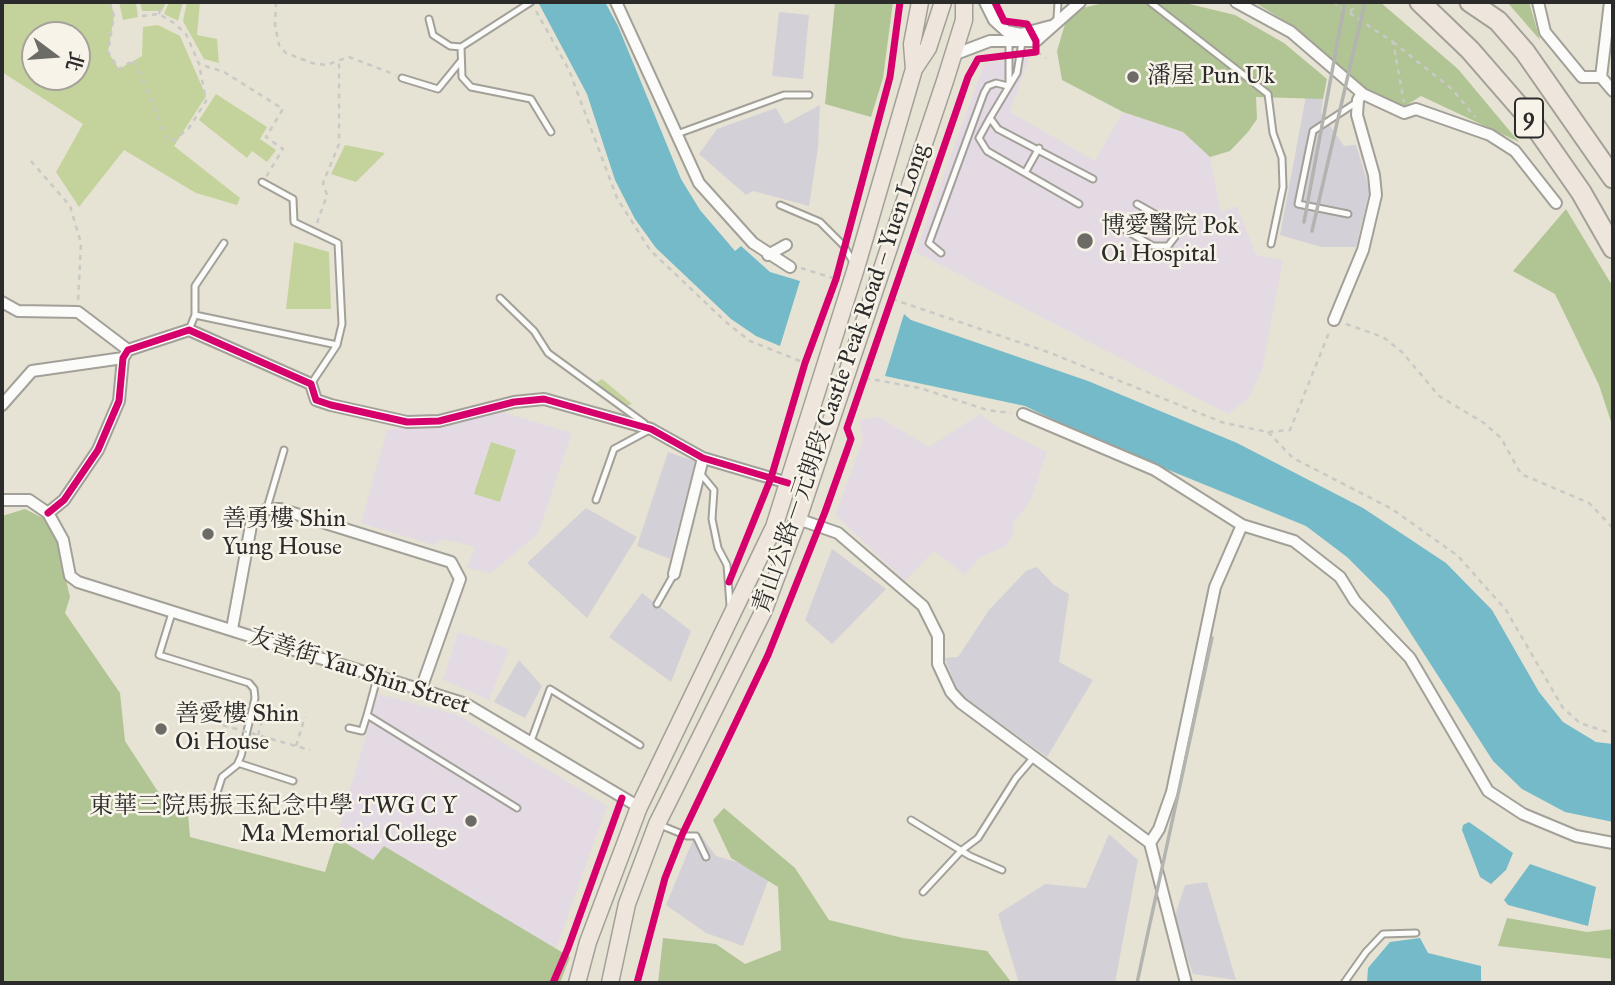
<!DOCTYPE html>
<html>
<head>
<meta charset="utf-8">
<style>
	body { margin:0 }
	#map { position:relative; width:1615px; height:985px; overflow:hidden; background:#e6e3d4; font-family:"IM FELL Great Primer","Noto Serif TC",serif }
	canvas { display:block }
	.frame { position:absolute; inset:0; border:4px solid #2b2b2b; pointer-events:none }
	.north { position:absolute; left:21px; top:21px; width:70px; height:70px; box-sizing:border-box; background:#f7f3e8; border:2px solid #a5a39c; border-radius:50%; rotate:106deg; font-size:19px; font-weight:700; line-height:28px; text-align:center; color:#2b2b2b }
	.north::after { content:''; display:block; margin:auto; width:24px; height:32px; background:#6c6b66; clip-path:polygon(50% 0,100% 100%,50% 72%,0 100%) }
</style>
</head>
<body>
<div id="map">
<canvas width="1615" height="985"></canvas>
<div class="frame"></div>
<div class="north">北</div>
</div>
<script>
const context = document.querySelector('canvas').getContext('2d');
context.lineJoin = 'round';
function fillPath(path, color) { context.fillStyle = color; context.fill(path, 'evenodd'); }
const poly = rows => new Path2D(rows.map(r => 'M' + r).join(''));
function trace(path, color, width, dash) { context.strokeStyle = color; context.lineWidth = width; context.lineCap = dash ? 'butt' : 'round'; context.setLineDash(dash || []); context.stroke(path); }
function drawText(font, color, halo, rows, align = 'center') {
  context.font = font + ' "IM FELL Great Primer","Noto Serif TC",serif'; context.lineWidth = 5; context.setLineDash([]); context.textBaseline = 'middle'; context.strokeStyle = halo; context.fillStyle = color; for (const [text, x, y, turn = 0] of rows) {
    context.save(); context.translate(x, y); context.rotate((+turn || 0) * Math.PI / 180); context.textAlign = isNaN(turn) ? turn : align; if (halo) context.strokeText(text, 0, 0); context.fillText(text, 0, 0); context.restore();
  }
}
fillPath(poly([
	[1030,55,1010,112,1095,161,1123,112,1183,132,1210,157,1221,212,1237,206,1256,255,1283,260,1262,370,1248,399,1228,414,916,252,984,64],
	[495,410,572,433,538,534,491,573,467,568,475,547,444,539,433,545,361,523,387,430],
	[980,414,999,428,1047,452,1031,500,1014,522,1013,535,1006,546,980,557,965,575,934,551,905,581,835,515,863,440,859,420,879,417,929,447],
	[458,632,509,649,489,700,443,680],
	[378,694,458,715,607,806,556,949,384,846,373,860,336,837]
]), '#e4dae4');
fillPath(poly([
	[779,12,809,15,803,79,772,76],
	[1306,96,1323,99,1321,113,1344,146,1356,145,1370,190,1356,247,1321,247,1280,235],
	[820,105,818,148,809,206,753,191,746,195,699,154,717,129,776,108,785,124],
	[668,452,695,461,670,559,637,546],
	[586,508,637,537,587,618,527,563],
	[832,549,886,589,832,644,805,620],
	[1037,567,1054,585,1069,594,1059,662,1093,680,1047,757,958,693,945,658,958,657,989,610,1026,571],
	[642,593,691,631,671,682,609,637],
	[519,660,542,686,525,718,494,702],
	[697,830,716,856,750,866,773,868,743,946,706,933,666,905],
	[1109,834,1138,860,1115,983,1019,983,998,914,1045,884,1086,888],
	[1207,882,1236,980,1193,974,1174,919,1185,885]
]), '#d4d0d7');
fillPath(poly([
	[2,2,111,2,114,16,108,52,119,69,142,56,143,27,158,25,180,36,206,96,174,146,240,198,237,205,196,193,124,150,79,207,56,172,83,124,2,72],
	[35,35,77,35,77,77,35,77],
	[119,2,136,2,138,17,123,20],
	[140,2,166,2,162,11,142,11],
	[169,2,183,2,178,21,164,14],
	[187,2,200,2,197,35,217,39,219,63,204,59,183,21],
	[216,94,267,127,260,139,276,150,267,162,252,151,247,158,199,120],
	[345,145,385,153,356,182,331,174],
	[294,242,329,252,331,309,286,309],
	[602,379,632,404,626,406,594,384],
	[491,442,516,450,500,502,474,494]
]), '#c4d29b');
fillPath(poly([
	[835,2,893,2,883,78,871,117,825,104],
	[1108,2,1181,2,1235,15,1284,43,1327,79,1323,99,1256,97,1257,119,1248,132,1230,151,1210,157,1183,132,1123,112,1062,80,1057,51,1065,24,1078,9],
	[1254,2,1380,2,1458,69,1519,142,1421,96,1402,108,1362,91,1293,26],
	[1507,2,1529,2,1540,40],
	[1566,209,1613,287,1613,428,1599,385,1555,294,1513,271],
	[25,509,43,518,57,541,70,597,65,613,120,693,125,741,168,807,188,813,190,837,325,872,336,837,373,860,384,846,570,957,560,983,2,983,2,516],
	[724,808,795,868,829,920,903,938,987,951,1012,983,658,983,663,938,716,944,745,964,781,950,778,887,731,858,713,820],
	[1507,918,1587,932,1613,929,1613,959,1498,946]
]), '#b1c494');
fillPath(poly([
	[538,2,605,2,618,26,681,179,700,210,735,251,741,246,770,272,800,281,780,346,756,336,731,319,656,248,635,219,615,180,587,94],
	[904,314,911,320,1088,381,1237,443,1363,508,1446,563,1492,610,1539,692,1563,722,1596,742,1613,744,1613,822,1565,812,1522,789,1493,761,1388,598,1347,557,1306,526,1100,442,1025,406,885,376],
	[1469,822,1513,853,1506,870,1491,884,1480,877,1462,830,1463,825],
	[1530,864,1596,887,1588,926,1508,905,1504,900],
	[1420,938,1428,953,1481,966,1481,983,1367,983,1368,968,1390,942]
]), '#74bac8');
const lane = poly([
	[531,2,461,47,462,77,471,87,531,99,551,132],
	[1150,2,1268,94,1273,133,1282,158,1283,187,1271,244],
	[429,19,433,35,450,46,461,47],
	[1057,19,1058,2],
	[402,78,438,89,460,62],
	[1009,83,1009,40],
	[990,118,1017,73,1022,42],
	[677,134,784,95,809,95],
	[1025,173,1039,148],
	[262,182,293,199,294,222,338,243,342,324,337,345,311,384],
	[1079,204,987,151,979,138,990,118,998,129,1093,179],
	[780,205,820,222,844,246,853,262],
	[1348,214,1298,204,1313,131,1357,102],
	[1113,223,1153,246,1168,246,1175,237,1176,226,1137,204],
	[941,253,929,243,984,93,988,86,996,83,1008,86],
	[500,298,534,331,548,353,644,423],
	[195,315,195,286,224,243],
	[189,330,195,315,337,345],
	[700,473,714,490,712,519,718,548,727,565,730,605],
	[596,500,614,449,651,429],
	[267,508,284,450],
	[657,604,674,574],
	[172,613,159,655,249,683,254,689,255,698,241,756,237,765,222,777,213,805],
	[378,675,367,715,517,808],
	[349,728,362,731,367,715],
	[531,741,550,689,640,745],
	[238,763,293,781],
	[911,820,970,856,1002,870],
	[660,825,687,836,696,836,706,857],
	[923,892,962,850,978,838,1016,778,1034,757],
	[1344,983,1366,952,1383,934,1416,933]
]);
const street = poly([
	[616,2,699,183,753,243,790,267],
	[985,2,994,20,1006,31,1021,34,1051,26],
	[1236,2,1291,32,1363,94,1404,113,1416,109,1490,135,1515,151,1556,203],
	[1538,2,1545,32,1582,77,1601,77,1613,91],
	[953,55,990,41,1036,41,1080,2],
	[1601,77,1610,2],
	[768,255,786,245],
	[2,302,18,311,78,312,128,350],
	[1334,320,1363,250,1376,195,1374,175,1357,115,1358,100,1362,93],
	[2,405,32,371,123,358],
	[1023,414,1155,470,1242,525,1294,541,1340,577,1355,601,1410,658,1488,791,1523,814,1576,836,1613,843],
	[2,500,29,500,48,513,63,540,70,576,78,582,466,704,639,807],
	[48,513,64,500,98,450,119,401,123,358,128,350,189,330,311,384,316,400,331,405,407,422,439,421,514,402,544,399,651,429,703,458,788,483],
	[798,519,838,533,923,606,938,636,938,664,951,692,961,703,1150,843,1186,983],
	[674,574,703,458],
	[232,629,252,520,267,509,280,509,451,562,460,579,421,689],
	[1150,843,1159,829,1172,792,1215,587,1242,525]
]);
const primary = poly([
	[914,69,912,44,920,2],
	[577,983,588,942,639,807,774,527,856,268,914,69,928,48,943,2],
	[610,983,627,904,657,824,764,610,798,519,945,81,964,20,964,2]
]);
const highway = poly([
	[1420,2,1470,50,1530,119,1581,192,1613,248],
	[1470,2,1498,21,1525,52,1613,178]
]);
trace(lane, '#a2a098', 9);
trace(street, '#a2a098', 14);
trace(primary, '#a2a098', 19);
trace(highway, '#a2a098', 23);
trace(poly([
	[110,2,114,16,108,52,119,69,134,60,168,140,173,141,189,128,206,101,199,64],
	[276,2,275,25,279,45,286,53,312,63,326,65,349,57,396,75],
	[1333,2,1393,42,1404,102],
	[536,11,569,70,617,198,650,250,727,323,750,341,805,363],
	[1350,12,1358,2],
	[159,14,161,2],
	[142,16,159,14,174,23,186,34,199,64,224,72,283,109,266,137,283,149,266,177],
	[1393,42,1452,89,1475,117],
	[1037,52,1046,58],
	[31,161,70,206,81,243,78,302],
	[317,223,327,195,323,183,339,144,339,61],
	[801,268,836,279],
	[892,299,1048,352,1224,423,1268,432,1290,430,1330,330],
	[1346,324,1383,337,1402,352,1439,396,1484,423,1501,438,1521,474,1589,503,1613,528],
	[865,378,920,388,987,410,1011,413],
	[1268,432,1293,458,1392,509,1458,556,1506,610,1563,708,1580,723,1613,734],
	[824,509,829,513],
	[258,735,267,703],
	[296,746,305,717]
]), '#c9c9c5', 2.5, [5, 5]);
trace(lane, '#fbfbf9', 5);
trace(street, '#fbfbf9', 10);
trace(primary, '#eee6dd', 16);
trace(highway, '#eee6dd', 19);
trace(poly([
	[1304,222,1345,2],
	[1312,231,1365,2],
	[1137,983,1212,638]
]), '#b3b3b0', 3.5);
trace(poly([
	[220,718,219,724,310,750]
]), '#c9c9c5', 2.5, [5, 5]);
trace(poly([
	[48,513,64,500,98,450,119,401,123,358,128,350,189,330,311,384,316,400,331,405,407,422,439,421,514,402,544,399,651,429,703,458,788,483],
	[729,582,771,478,805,363,836,279,890,77,900,2],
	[553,983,568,948,622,798],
	[637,983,665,878,682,835,768,655,825,512,851,439,847,428,968,77,978,59,1036,52,1036,41,1027,24,1004,21,995,2]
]), '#d6006c', 7);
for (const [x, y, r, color] of [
	[1133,77,7,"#6c6b66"],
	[1085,241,9,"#6c6b66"],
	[208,534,7,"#6c6b66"],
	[161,729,7,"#6c6b66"],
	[471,821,7,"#6c6b66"]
]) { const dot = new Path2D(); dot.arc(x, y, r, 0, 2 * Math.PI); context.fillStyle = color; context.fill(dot); trace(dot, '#f7f3e8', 2.5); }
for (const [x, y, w] of [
	[1529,118,28]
]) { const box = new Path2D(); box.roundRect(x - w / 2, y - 19.5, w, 39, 5); context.fillStyle = '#f7f3e8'; context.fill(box); trace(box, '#2b2b2b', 2); }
drawText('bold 23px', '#2b2b2b', null, [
	["9",1529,118]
]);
drawText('24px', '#2b2b2b', '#f7f3e8', [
	["潘屋 Pun Uk",1147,77],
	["博愛醫院 Pok",1101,227],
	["Oi Hospital",1101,255],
	["善勇樓 Shin",222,520],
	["Yung House",222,548],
	["善愛樓 Shin",175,715],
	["Oi House",175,743],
	["東華三院馬振玉紀念中學 TWG C Y",457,807,"right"],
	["Ma Memorial College",457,835,"right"]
], 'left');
drawText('24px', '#2b2b2b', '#f7f3e8', [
	["青山公路－元朗段 Castle Peak Road – Yuen Long",842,379,-71],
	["友善街 Yau Shin Street",359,672,18]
]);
</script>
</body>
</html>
